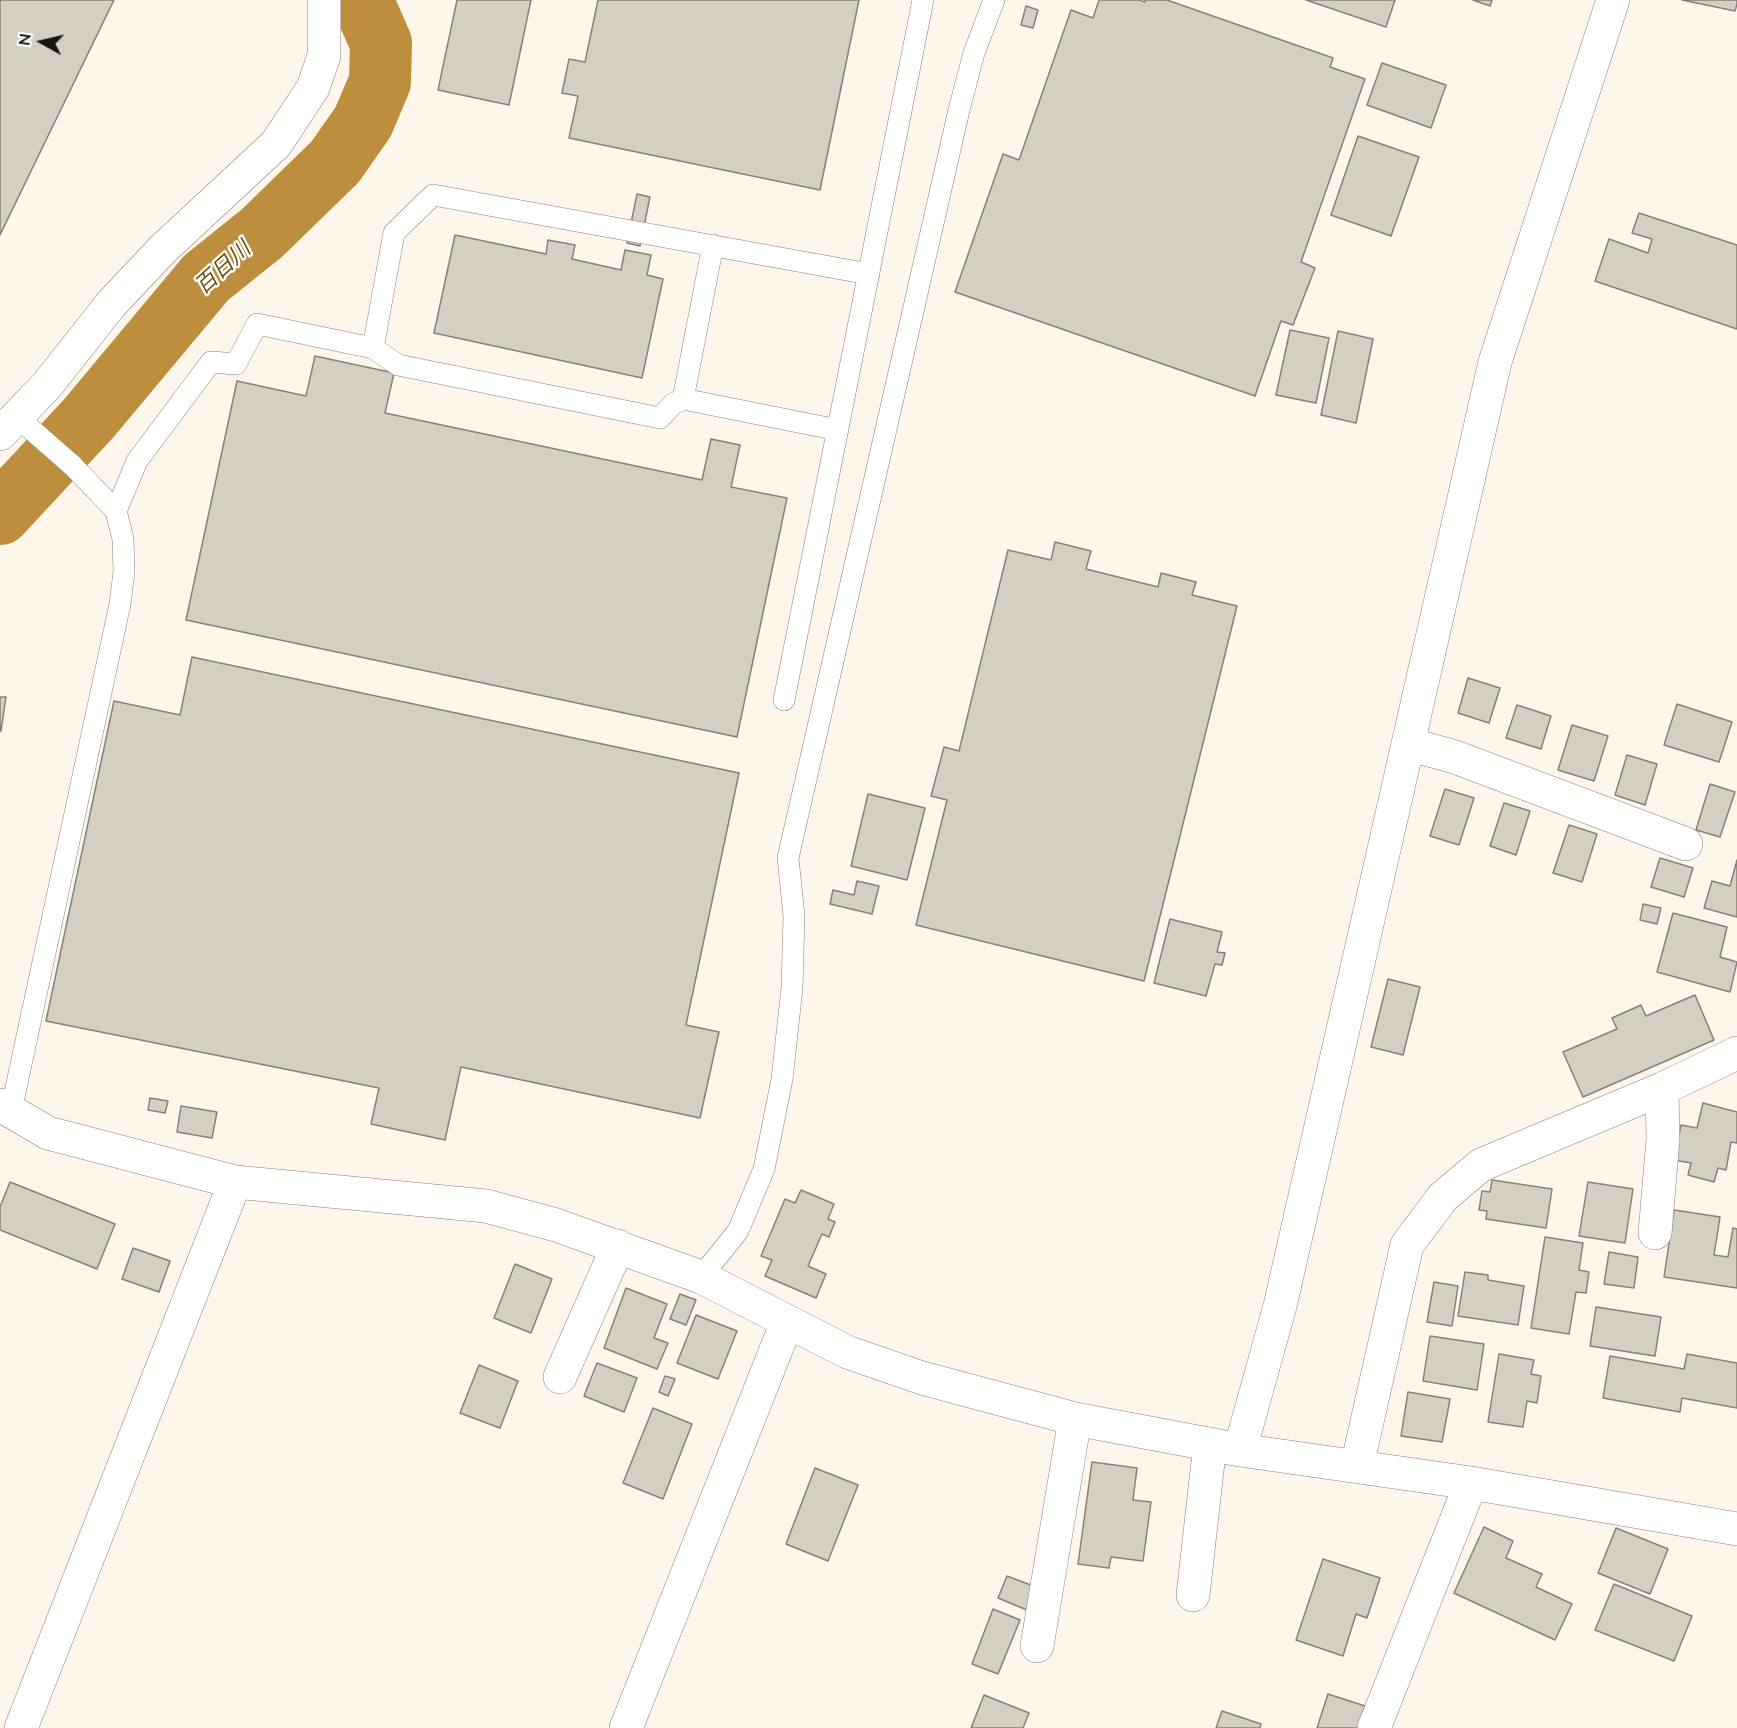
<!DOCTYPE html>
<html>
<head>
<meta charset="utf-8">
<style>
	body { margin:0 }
	#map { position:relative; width:1737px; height:1728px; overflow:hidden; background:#fef6eb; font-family:Mulish,sans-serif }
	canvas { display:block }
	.north { position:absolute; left:12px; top:12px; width:60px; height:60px; -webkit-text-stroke:4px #fff; paint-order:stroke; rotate:278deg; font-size:16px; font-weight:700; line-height:24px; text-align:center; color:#161410 }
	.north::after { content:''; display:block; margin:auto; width:21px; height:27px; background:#161410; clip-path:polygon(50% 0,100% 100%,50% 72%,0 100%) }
</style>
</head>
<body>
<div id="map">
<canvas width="1737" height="1728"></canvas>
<div class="north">N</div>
</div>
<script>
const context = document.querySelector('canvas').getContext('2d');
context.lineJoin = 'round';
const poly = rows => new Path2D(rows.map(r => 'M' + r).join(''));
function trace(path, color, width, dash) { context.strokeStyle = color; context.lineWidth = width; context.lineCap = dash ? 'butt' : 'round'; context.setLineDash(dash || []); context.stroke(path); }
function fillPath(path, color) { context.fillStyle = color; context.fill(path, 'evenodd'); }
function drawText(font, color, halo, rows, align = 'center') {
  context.font = font + ' Mulish,"Noto Sans JP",sans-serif'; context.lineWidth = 4.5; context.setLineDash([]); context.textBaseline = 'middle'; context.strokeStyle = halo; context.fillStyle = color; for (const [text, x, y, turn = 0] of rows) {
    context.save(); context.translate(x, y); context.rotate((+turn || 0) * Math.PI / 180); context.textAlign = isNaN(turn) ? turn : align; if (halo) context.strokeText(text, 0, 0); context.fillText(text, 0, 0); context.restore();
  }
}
trace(poly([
	[0,514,89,418,206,278,262,233,335,162,363,122,380,82,381,43,362,0]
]), '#bd8e3e', 62);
const building = poly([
	[0,0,114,0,0,235,0,0],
	[457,0,531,0,509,105,438,90,457,0],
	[598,0,859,0,820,190,569,138,578,96,562,93,569,59,585,62,598,0],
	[1099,0,1139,0,1145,2,1145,0,1167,0,1333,58,1330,67,1365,79,1301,262,1315,268,1293,325,1281,321,1255,396,955,292,1003,154,1019,160,1071,10,1093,18,1099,0],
	[1306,0,1395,0,1386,27,1306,0],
	[1473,0,1492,0,1490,6,1473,0],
	[1682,0,1737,0,1737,4,1735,11,1682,0],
	[1026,6,1038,10,1033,28,1021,25,1026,6],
	[1382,63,1446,85,1431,128,1367,105,1382,63],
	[1358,136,1419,157,1391,236,1331,215,1358,136],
	[637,194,650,197,640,246,627,243,637,194],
	[1639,213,1737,245,1737,329,1595,281,1609,239,1648,253,1652,239,1632,233,1639,213],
	[455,235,546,254,548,240,575,245,572,259,621,270,625,250,651,255,647,275,663,279,642,378,434,333,455,235],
	[1290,330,1329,338,1316,403,1276,395,1290,330],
	[1338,331,1373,339,1356,423,1321,415,1338,331],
	[315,356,394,373,385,413,702,480,711,439,740,445,731,487,787,498,737,737,186,620,237,381,306,396,315,356],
	[1055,542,1091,551,1086,569,1158,587,1161,573,1196,582,1192,595,1237,606,1144,981,916,925,947,800,931,796,944,747,959,751,1008,550,1051,560,1055,542],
	[192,657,739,773,686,1025,719,1032,700,1118,461,1067,445,1140,371,1124,379,1088,46,1021,114,701,180,715,192,657],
	[1468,678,1500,688,1489,723,1458,713,1468,678],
	[0,697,6,697,1,731,0,731,0,697],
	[1677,704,1732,722,1719,762,1664,745,1677,704],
	[1517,705,1551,716,1541,749,1506,738,1517,705],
	[1572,725,1608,736,1594,781,1558,770,1572,725],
	[1627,755,1657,764,1645,805,1615,795,1627,755],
	[1710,784,1735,792,1720,837,1696,830,1710,784],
	[1445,789,1474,798,1459,845,1430,836,1445,789],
	[868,794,925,808,907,880,851,866,868,794],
	[1504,803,1530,811,1516,855,1490,846,1504,803],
	[1569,825,1597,834,1582,882,1553,873,1569,825],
	[1660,858,1693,868,1684,897,1651,887,1660,858],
	[1737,860,1737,917,1704,908,1712,881,1730,886,1737,860],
	[857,881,879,886,872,914,830,904,833,890,854,895,857,881],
	[1643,904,1661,908,1657,924,1640,920,1643,904],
	[1673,913,1727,927,1720,957,1737,962,1730,992,1657,972,1673,913],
	[1170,919,1222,932,1217,952,1225,953,1222,965,1215,964,1206,996,1154,983,1170,919],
	[1388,979,1420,987,1403,1055,1371,1047,1388,979],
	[1695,995,1714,1040,1583,1097,1563,1052,1617,1029,1612,1018,1641,1005,1646,1016,1695,995],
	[150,1098,168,1101,165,1113,148,1110,150,1098],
	[1703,1103,1737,1112,1737,1143,1731,1142,1726,1170,1718,1168,1714,1182,1688,1175,1691,1163,1674,1160,1681,1125,1697,1128,1703,1103],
	[181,1106,217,1112,212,1138,177,1132,181,1106],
	[1492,1180,1552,1189,1546,1228,1486,1219,1487,1211,1479,1210,1482,1191,1490,1192,1492,1180],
	[10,1182,115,1224,97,1269,0,1230,0,1207,10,1182],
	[1588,1182,1633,1189,1625,1243,1579,1236,1588,1182],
	[801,1190,834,1204,828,1219,835,1222,829,1237,822,1234,808,1266,826,1274,816,1298,765,1276,772,1260,761,1256,785,1199,795,1203,801,1190],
	[1674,1210,1720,1217,1714,1255,1728,1257,1733,1228,1737,1229,1737,1288,1664,1277,1674,1210],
	[1545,1237,1583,1243,1579,1270,1589,1272,1586,1293,1576,1292,1569,1334,1531,1328,1545,1237],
	[133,1248,170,1261,159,1292,122,1279,133,1248],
	[1609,1252,1638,1257,1634,1288,1604,1284,1609,1252],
	[515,1264,552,1279,531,1333,494,1318,515,1264],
	[1465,1272,1488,1275,1488,1280,1524,1286,1518,1325,1458,1316,1465,1272],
	[1434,1282,1458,1286,1452,1326,1427,1322,1434,1282],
	[626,1288,667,1304,654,1338,668,1343,657,1369,604,1348,626,1288],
	[680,1294,696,1300,686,1325,670,1319,680,1294],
	[1596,1307,1661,1317,1655,1356,1590,1346,1596,1307],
	[696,1315,737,1331,718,1379,677,1363,696,1315],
	[1430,1336,1484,1344,1477,1390,1423,1381,1430,1336],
	[1499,1354,1534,1360,1531,1374,1541,1376,1537,1403,1527,1401,1523,1427,1488,1422,1499,1354],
	[1687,1354,1737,1363,1737,1408,1682,1398,1680,1412,1603,1398,1610,1356,1684,1369,1687,1354],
	[597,1363,637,1378,624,1412,584,1396,597,1363],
	[479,1365,518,1381,500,1428,460,1413,479,1365],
	[665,1376,675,1379,668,1396,659,1392,665,1376],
	[1408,1392,1450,1399,1442,1442,1401,1436,1408,1392],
	[653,1408,692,1424,663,1499,623,1483,653,1408],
	[1092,1462,1137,1468,1133,1500,1151,1502,1143,1561,1111,1557,1109,1568,1078,1564,1092,1462],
	[815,1468,858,1485,828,1561,786,1544,815,1468],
	[1484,1527,1513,1541,1506,1558,1542,1574,1536,1587,1572,1604,1555,1640,1454,1593,1484,1527],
	[1616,1528,1668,1549,1650,1594,1598,1573,1616,1528],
	[1323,1559,1380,1578,1367,1618,1356,1614,1343,1656,1296,1640,1323,1559],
	[1007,1576,1036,1587,1027,1610,998,1598,1007,1576],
	[1614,1584,1692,1616,1674,1661,1595,1630,1614,1584],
	[993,1609,1020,1620,998,1674,972,1664,993,1609],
	[1328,1694,1365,1706,1358,1728,1317,1728,1328,1694],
	[984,1695,1029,1713,1023,1728,971,1728,984,1695],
	[1222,1711,1261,1724,1260,1728,1216,1728,1222,1711]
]);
fillPath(building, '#d5cec3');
trace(building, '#888177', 1.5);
const lane = poly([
	[373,348,394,233,433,195,869,274],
	[683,399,713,245],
	[116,511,137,461,211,362,236,364,257,324,373,348,398,365,660,418,673,404,683,399,838,430],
	[784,700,923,0],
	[11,1111,120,604,124,572,123,539,116,511,73,466,16,416],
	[701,1277,738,1231,764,1169,782,1079,792,988,794,916,788,858,959,110,974,53,994,0]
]);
const street = poly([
	[0,434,47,385,112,303,163,249,276,144,313,88,324,56,324,0],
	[1408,744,1455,757,1686,844],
	[0,1105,48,1133,235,1182,486,1206,556,1225,701,1277,847,1352,922,1378,1075,1419,1240,1450,1471,1483,1737,1529],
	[1655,1233,1663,1139,1662,1089],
	[560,1377,618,1246],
	[1240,1450,1280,1306,1495,362,1613,0],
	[1357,1466,1407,1245,1443,1197,1481,1165,1662,1089,1737,1053],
	[1193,1595,1210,1444],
	[1037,1646,1075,1419],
	[21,1728,235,1182],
	[626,1728,787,1322],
	[1374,1728,1471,1483]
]);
trace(lane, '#888277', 22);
trace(street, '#888277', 34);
trace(lane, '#fff', 21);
trace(street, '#fff', 33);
drawText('italic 22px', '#705013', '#fff', [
	["百日川",223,268,-42]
]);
</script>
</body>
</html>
